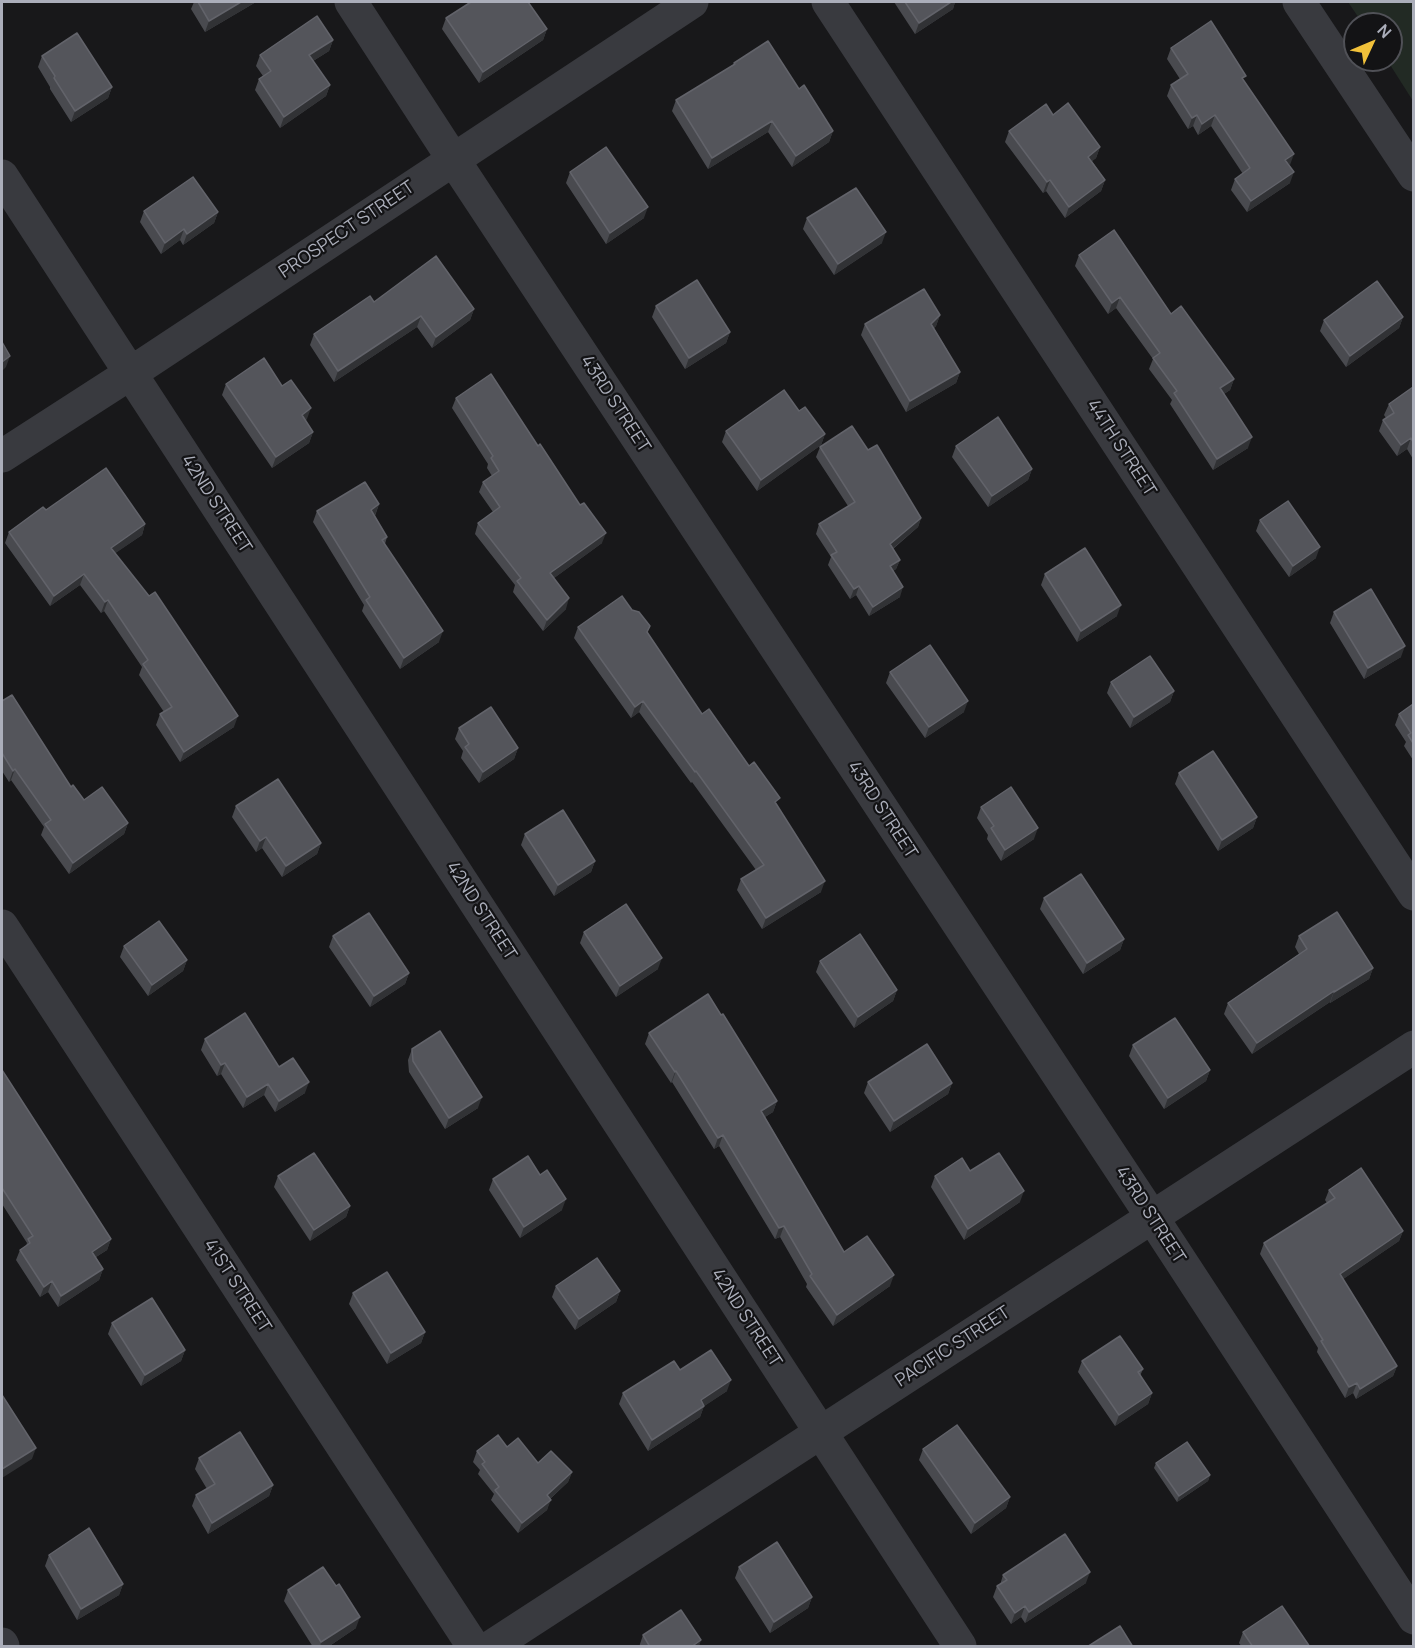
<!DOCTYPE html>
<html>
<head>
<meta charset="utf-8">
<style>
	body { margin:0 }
	#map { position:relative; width:1415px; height:1648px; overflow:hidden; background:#18181a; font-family:Manrope,sans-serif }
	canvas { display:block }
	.frame { position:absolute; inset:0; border:3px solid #abaeba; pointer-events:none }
	.north { position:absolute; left:1343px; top:12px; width:60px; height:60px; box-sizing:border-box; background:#131315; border:2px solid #505157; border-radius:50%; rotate:46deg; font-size:16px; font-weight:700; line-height:24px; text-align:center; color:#abaeba }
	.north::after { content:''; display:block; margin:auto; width:21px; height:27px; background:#f1c13a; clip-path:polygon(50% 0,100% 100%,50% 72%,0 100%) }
</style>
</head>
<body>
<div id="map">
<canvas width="1415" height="1648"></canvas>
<div class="frame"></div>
<div class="north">N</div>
</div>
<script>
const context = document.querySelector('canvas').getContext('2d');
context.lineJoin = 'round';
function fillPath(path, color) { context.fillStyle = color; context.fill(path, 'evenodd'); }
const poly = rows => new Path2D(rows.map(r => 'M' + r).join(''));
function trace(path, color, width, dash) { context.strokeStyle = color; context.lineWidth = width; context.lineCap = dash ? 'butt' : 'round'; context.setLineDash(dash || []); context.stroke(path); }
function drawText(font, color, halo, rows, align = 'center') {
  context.font = font + ' Manrope,sans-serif'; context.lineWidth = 4.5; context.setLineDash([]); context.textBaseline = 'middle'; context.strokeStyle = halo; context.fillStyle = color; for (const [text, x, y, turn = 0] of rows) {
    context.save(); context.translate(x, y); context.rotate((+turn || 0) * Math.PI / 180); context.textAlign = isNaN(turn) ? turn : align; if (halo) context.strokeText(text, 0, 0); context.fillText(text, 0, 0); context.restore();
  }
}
fillPath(poly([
	[1348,2,1413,2,1413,101,1387,60,1391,60,1391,24,1363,24]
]), '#222a24');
trace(poly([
	[351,2,453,159,1152,1217,1414,1618],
	[828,2,1414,894],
	[1299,2,1414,175],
	[2,176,960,1646],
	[2,456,131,373,692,2],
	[2,926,473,1646],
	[2,1644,3,1646],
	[492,1646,1414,1047]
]), '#393a3f', 33);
fillPath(poly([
	[194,2,256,2,205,32,191,9],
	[894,2,955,2,953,9,915,34],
	[446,18,547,29,543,40,479,83,442,29],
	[333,40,329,51,313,61,330,85,326,96,280,128,255,90,259,79,263,76,256,66,260,55],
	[1171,48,1244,81,1289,166,1290,183,1247,212,1231,190,1235,179,1243,174,1211,126,1198,135,1193,126,1188,129,1167,96,1171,85,1180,79,1167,59],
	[42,56,112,87,108,98,71,122,50,89,50,87,38,67],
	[734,63,799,89,833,131,829,142,792,167,768,132,708,169,672,111,676,100,733,65],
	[1053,115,1100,147,1096,158,1092,161,1105,180,1101,191,1065,218,1046,191,1043,193,1005,142,1009,131],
	[570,172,644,218,606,244,566,183],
	[144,211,218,212,214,223,183,245,180,240,161,254,140,222],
	[807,218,882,243,834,275,803,229],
	[1079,255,1171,314,1234,379,1230,390,1224,394,1248,448,1213,470,1170,404,1172,400,1149,369,1153,359,1116,308,1108,314,1075,266],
	[374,302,474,309,470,320,432,348,417,327,334,382,310,345,314,334],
	[656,306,730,332,726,343,685,369,652,317],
	[940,315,936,326,934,328,960,372,956,383,906,412,861,335,865,324],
	[1403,317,1399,328,1346,367,1320,331,1324,320],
	[226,384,282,386,307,419,305,420,313,432,309,443,272,468,222,395],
	[1413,387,1413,459,1407,449,1397,456,1379,431,1383,420,1386,418,1384,415,1389,404],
	[456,398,538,446,602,543,554,578,566,609,543,631,513,592,515,585,475,534,478,523,493,512,479,492,483,482,492,476,487,468,488,464,452,408],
	[799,411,825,434,821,445,757,491,722,442,726,431],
	[956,446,1032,469,1028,480,988,507,952,457],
	[820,447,868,450,921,518,918,527,893,549,900,560,896,569,893,571,900,597,869,616,856,595,850,599,828,565,831,557,816,534,819,524,848,506,816,457],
	[379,504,375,516,387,537,385,544,439,642,400,669,362,611,364,605,313,522,317,511],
	[46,510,145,524,142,535,115,553,234,727,180,762,156,725,160,714,164,712,139,675,142,667,104,611,101,613,80,585,50,606,5,543,9,532],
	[1260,520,1316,558,1289,577,1256,531],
	[1045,574,1117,616,1077,642,1041,585],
	[1334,612,1401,657,1364,679,1330,623],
	[578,627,647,632,702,714,777,806,821,892,762,929,737,890,741,879,756,870,692,782,691,783,639,712,631,718,574,638],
	[890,672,964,712,925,738,886,683],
	[1111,682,1174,691,1170,702,1130,728,1107,693],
	[2,701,71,787,84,800,128,823,124,834,69,874,41,835,44,827,11,780,9,782,2,771],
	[1413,704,1413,760,1404,746,1406,742,1395,725,1399,714],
	[459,728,518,748,514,759,479,783,461,758,463,751,455,739],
	[1179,773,1257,817,1253,828,1218,851,1175,784],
	[236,806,321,843,317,854,282,877,262,848,256,852,232,817],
	[981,807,1034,839,1001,861,987,839,988,835,977,818],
	[525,834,595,861,591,872,554,896,521,845],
	[1044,898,1124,939,1120,950,1083,974,1040,909],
	[584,932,658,969,616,997,580,943],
	[333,936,409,973,405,984,370,1007,329,947],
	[1299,936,1373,968,1369,979,1330,1003,1330,1002,1252,1054,1224,1014,1228,1003,1299,954,1295,947],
	[124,946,187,960,183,971,148,996,120,957],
	[820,961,897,990,893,1001,854,1028,816,972],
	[649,1033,777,1101,773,1112,765,1117,844,1252,890,1286,833,1326,806,1287,807,1284,780,1237,775,1239,719,1146,714,1149,672,1082,671,1083,645,1044],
	[205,1039,279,1067,305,1093,275,1112,264,1095,243,1108,221,1074,217,1076,201,1050],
	[1133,1045,1210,1070,1206,1081,1164,1109,1129,1056],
	[412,1049,478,1108,445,1129,409,1072,408,1060],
	[2,1070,111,1239,107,1250,96,1257,103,1269,99,1280,58,1307,48,1292,40,1297,16,1260,20,1250,26,1246,27,1243,2,1204],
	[868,1082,952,1083,948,1094,890,1132,864,1093],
	[970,1171,1020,1202,964,1240,931,1187,935,1176],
	[540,1175,562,1210,520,1238,489,1190,493,1179],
	[278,1176,350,1206,346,1217,310,1241,274,1187],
	[1329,1190,1403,1231,1399,1241,1343,1279,1397,1366,1393,1376,1356,1399,1353,1393,1345,1398,1317,1352,1318,1348,1260,1254,1264,1243,1327,1203,1325,1200],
	[556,1286,620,1291,616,1302,575,1330,552,1297],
	[353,1293,425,1332,421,1343,387,1364,349,1304],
	[112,1323,185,1350,181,1361,141,1386,108,1334],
	[1082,1361,1143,1369,1140,1376,1152,1393,1148,1404,1115,1426,1078,1372],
	[680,1370,727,1391,704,1406,700,1417,648,1451,619,1404,623,1393],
	[507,1447,538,1463,572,1472,568,1482,550,1499,547,1510,518,1533,491,1500,494,1494,478,1474,480,1470,473,1462,477,1451],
	[923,1449,1010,1497,1006,1508,971,1534,919,1460],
	[199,1458,273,1485,269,1496,208,1534,192,1506,196,1495,207,1489,195,1469],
	[1156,1463,1210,1475,1208,1481,1177,1502,1154,1468],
	[49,1555,123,1584,119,1595,77,1620,45,1566],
	[739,1567,812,1597,808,1608,770,1633,735,1578],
	[1003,1575,1086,1583,1025,1623,1021,1617,1011,1624,993,1597,997,1586,1000,1585],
	[288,1590,356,1628,328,1647,313,1647,284,1601],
	[1243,1632,1310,1647,1242,1647,1239,1643],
	[643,1635,699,1647,639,1647]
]), '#494a4f');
fillPath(poly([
	[241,2,256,2,205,32,209,21],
	[951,2,955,2,953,9,915,34,919,23],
	[547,29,543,40,479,83,483,72],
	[333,40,329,51,305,66,309,55],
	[330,85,326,96,280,128,284,117],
	[112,87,108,98,71,122,75,111],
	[1197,115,1193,126,1188,129,1192,118],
	[1215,115,1211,126,1198,135,1202,124],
	[772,121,768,132,708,169,712,158],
	[833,131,829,142,792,167,796,156],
	[1100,147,1096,158,1084,168,1088,157],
	[1294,154,1290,165,1285,160],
	[1294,172,1290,183,1247,212,1251,201],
	[1050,180,1046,191,1043,193,1047,182],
	[1105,180,1101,191,1065,218,1069,207],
	[648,207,644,218,606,244,610,233],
	[218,212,214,223,183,245,187,234],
	[184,229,180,240,161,254,165,243],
	[886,232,882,243,834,275,838,264],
	[1120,297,1116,308,1108,314,1112,303],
	[474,309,470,320,432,348,436,337],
	[940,315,936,326,927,335,931,324],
	[421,316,417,327,334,382,338,371],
	[1403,317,1399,328,1346,367,1350,356],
	[730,332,726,343,685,369,689,358],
	[10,356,6,367,2,371,2,362],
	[960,372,956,383,906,412,910,401],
	[1234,379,1230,390,1216,399,1220,388],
	[311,408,307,419,298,426,302,415],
	[313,432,309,443,272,468,276,457],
	[825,434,821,445,757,491,761,480],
	[1252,437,1248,448,1213,470,1217,459],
	[1411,438,1407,449,1397,456,1401,445],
	[1032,469,1028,480,988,507,992,496],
	[379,504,375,515,367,521,371,510],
	[921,518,918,527,886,554,890,544],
	[145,524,142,535,107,559,111,548],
	[606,533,602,543,546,584,550,573],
	[1320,547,1316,558,1289,577,1293,566],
	[900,560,896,569,886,576,890,566],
	[84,574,80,585,50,606,54,596],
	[859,586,856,595,850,599,854,589],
	[903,587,900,597,869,616,873,607],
	[569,598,566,609,543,631,547,620],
	[108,600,104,611,101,613,105,602],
	[1121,605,1117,616,1077,642,1081,631],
	[443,631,439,642,400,669,404,658],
	[1405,646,1401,657,1364,679,1368,668],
	[1174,691,1170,702,1130,728,1134,717],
	[643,701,639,712,631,718,635,707],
	[968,701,964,712,925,738,929,727],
	[238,716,234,727,180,762,184,752],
	[518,748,514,759,479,783,483,772],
	[15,769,11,780,9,782,13,771],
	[1257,817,1253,828,1218,851,1222,840],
	[128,823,124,834,69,874,73,863],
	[1038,828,1034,839,1001,861,1005,850],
	[266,837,262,848,256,852,260,841],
	[321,843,317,854,282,877,286,866],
	[595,861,591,872,554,896,558,885],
	[825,881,821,892,762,929,766,918],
	[1124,939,1120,950,1083,974,1087,963],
	[662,958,658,969,616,997,620,986],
	[187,960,183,971,148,996,152,985],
	[1373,968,1369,979,1330,1003,1334,992],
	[409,973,405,984,370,1007,374,996],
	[897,990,893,1001,854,1028,858,1017],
	[1334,991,1330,1002,1252,1054,1257,1043],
	[225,1063,221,1074,217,1076,221,1065],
	[1210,1070,1206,1081,1164,1109,1168,1098],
	[676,1071,672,1082,671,1083,675,1072],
	[309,1082,305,1093,275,1112,279,1101],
	[952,1083,948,1094,890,1132,894,1121],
	[268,1084,264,1095,243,1108,247,1097],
	[482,1097,478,1108,445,1129,449,1118],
	[777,1101,773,1112,757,1122,761,1111],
	[723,1135,719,1146,714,1149,718,1138],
	[1024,1191,1020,1202,964,1240,968,1229],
	[566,1199,562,1210,520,1238,524,1227],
	[350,1206,346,1217,310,1241,314,1230],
	[784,1226,780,1237,775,1239,779,1228],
	[1403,1231,1399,1241,1336,1284,1340,1274],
	[111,1239,107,1250,88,1262,92,1252],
	[103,1269,99,1280,58,1307,61,1296],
	[894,1275,890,1286,833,1326,837,1315],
	[52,1281,48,1292,40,1297,44,1287],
	[620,1291,616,1302,575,1330,579,1319],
	[425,1332,421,1343,387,1364,391,1353],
	[185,1350,181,1361,141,1386,145,1375],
	[1397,1366,1393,1376,1356,1399,1360,1389],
	[731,1380,727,1391,697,1411,701,1400],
	[1357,1383,1353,1393,1345,1398,1349,1387],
	[1152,1393,1148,1404,1115,1426,1119,1415],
	[704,1406,700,1417,648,1451,652,1440],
	[36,1448,32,1459,2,1478,2,1469],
	[572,1472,568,1482,543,1505,547,1495],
	[1210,1475,1208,1481,1177,1502,1179,1496],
	[273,1485,269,1496,208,1534,212,1523],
	[1010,1497,1006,1508,971,1534,975,1523],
	[551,1500,547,1510,518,1533,522,1523],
	[1090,1572,1086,1583,1025,1623,1029,1612],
	[123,1584,119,1595,77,1620,81,1609],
	[812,1597,808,1608,770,1633,774,1622],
	[1025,1606,1021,1617,1011,1624,1015,1613],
	[360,1617,356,1628,328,1647,320,1647,321,1642],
	[701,1640,699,1647,691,1647]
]), '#313235');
const building = poly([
	[198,2,241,2,209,21,198,2],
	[471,2,528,2,547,29,483,72,446,18,471,2],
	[905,2,951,2,919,23,905,2],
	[317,16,333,40,309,55,330,85,284,117,259,79,271,71,260,55,317,16],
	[1211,21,1246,76,1242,78,1294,154,1285,160,1294,172,1251,201,1235,179,1250,168,1215,115,1202,124,1197,115,1192,118,1171,85,1188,74,1171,48,1211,21],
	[77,33,112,87,75,111,54,78,55,76,42,56,77,33],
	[768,41,799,89,804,85,833,131,796,156,772,121,712,158,676,100,735,64,734,63,768,41],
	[1068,103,1100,147,1088,157,1105,180,1069,207,1050,180,1047,182,1009,131,1046,104,1053,115,1068,103],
	[606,147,648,207,610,233,570,172,606,147],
	[193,177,218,212,187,234,184,229,165,243,144,211,193,177],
	[856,188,886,232,838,264,807,218,856,188],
	[1114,230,1171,314,1181,306,1234,379,1220,388,1252,437,1217,459,1174,393,1177,391,1153,358,1160,353,1120,297,1112,303,1079,255,1114,230],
	[436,256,474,309,436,337,421,316,338,371,314,334,370,296,374,302,436,256],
	[697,280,730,332,689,358,656,306,697,280],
	[1377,281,1403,317,1350,356,1324,320,1377,281],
	[924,289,940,315,931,324,960,372,910,401,865,324,924,289],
	[2,342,10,356,2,362,2,342],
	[264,358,282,386,291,380,311,408,302,415,313,432,276,457,226,384,264,358],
	[491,374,538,446,540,444,580,505,584,503,606,533,550,573,569,598,547,620,517,581,521,578,478,523,500,507,483,482,499,471,491,458,493,456,456,398,491,374],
	[1413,387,1413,442,1411,438,1401,445,1383,420,1394,413,1389,404,1413,387],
	[784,390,799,411,805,407,825,434,761,480,726,431,784,390],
	[998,417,1032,469,992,496,956,446,998,417],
	[852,426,868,450,877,445,921,518,890,544,900,560,890,566,903,587,873,607,859,586,854,589,831,555,837,552,819,524,855,502,820,447,852,426],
	[106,468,145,524,111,548,149,596,155,592,238,716,184,752,160,714,172,707,143,664,148,660,108,600,105,602,84,574,54,596,9,532,43,507,46,510,106,468],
	[365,482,379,504,371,510,387,537,382,540,443,631,404,658,366,600,370,597,317,511,365,482],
	[1288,501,1320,547,1293,566,1260,520,1288,501],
	[1085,548,1121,605,1081,631,1045,574,1085,548],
	[1371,589,1405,646,1368,668,1334,612,1371,589],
	[622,596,632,610,639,612,650,626,647,632,702,714,709,709,749,766,754,762,780,798,775,802,825,881,766,918,741,879,764,865,696,771,695,772,643,701,635,707,578,627,622,596],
	[930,645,968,701,929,727,890,672,930,645],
	[1150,656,1174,691,1134,717,1111,682,1150,656],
	[12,695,71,787,73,785,84,800,102,787,128,823,73,863,45,824,51,820,15,769,13,771,2,753,2,701,12,695],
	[1413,704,1413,743,1408,735,1411,733,1399,714,1413,704],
	[491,707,518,748,483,772,465,747,469,744,459,728,491,707],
	[1213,751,1257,817,1222,840,1179,773,1213,751],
	[278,779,321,843,286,866,266,837,260,841,236,806,278,779],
	[1011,787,1038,828,1005,850,991,828,994,826,981,807,1011,787],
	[563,810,595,861,558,885,525,834,563,810],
	[1081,874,1124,939,1087,963,1044,898,1081,874],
	[626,904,662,958,620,986,584,932,626,904],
	[1337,912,1373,968,1334,992,1334,991,1257,1043,1228,1003,1307,949,1299,936,1337,912],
	[369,913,409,973,374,996,333,936,369,913],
	[159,921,187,960,152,985,124,946,159,921],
	[860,934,897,990,858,1017,820,961,860,934],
	[708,994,721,1015,723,1014,777,1101,761,1111,844,1252,867,1236,894,1275,837,1315,810,1276,812,1274,784,1226,779,1228,723,1135,718,1138,676,1071,675,1072,649,1033,708,994],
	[245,1013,279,1067,293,1058,309,1082,279,1101,268,1084,247,1097,225,1063,221,1065,205,1039,245,1013],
	[1175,1018,1210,1070,1168,1098,1133,1045,1175,1018],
	[440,1031,482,1097,449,1118,413,1061,412,1049,440,1031],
	[927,1044,952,1083,894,1121,868,1082,927,1044],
	[2,1070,111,1239,92,1252,103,1269,61,1296,52,1281,44,1287,20,1250,30,1243,28,1239,33,1236,2,1188,2,1070],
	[314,1153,350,1206,314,1230,278,1176,314,1153],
	[999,1153,1024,1191,968,1229,935,1176,962,1158,970,1171,999,1153],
	[528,1156,540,1175,547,1170,566,1199,524,1227,493,1179,528,1156],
	[1361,1168,1403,1231,1340,1274,1397,1366,1360,1389,1357,1383,1349,1387,1321,1341,1323,1340,1264,1243,1335,1198,1329,1190,1361,1168],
	[597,1258,620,1291,579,1319,556,1286,597,1258],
	[387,1272,425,1332,391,1353,353,1293,387,1272],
	[152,1298,185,1350,145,1375,112,1323,152,1298],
	[1120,1336,1143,1369,1138,1372,1152,1393,1119,1415,1082,1361,1120,1336],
	[711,1350,731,1380,701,1400,704,1406,652,1440,623,1393,674,1361,680,1370,711,1350],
	[2,1395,36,1448,2,1469,2,1395],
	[957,1425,1010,1497,975,1523,923,1449,957,1425],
	[240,1432,273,1485,212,1523,196,1495,215,1484,199,1458,240,1432],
	[498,1435,507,1447,518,1438,538,1463,551,1451,572,1472,547,1495,551,1500,522,1523,495,1490,499,1487,482,1464,485,1462,477,1451,498,1435],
	[1187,1442,1210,1475,1179,1496,1156,1463,1187,1442],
	[89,1528,123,1584,81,1609,49,1555,89,1528],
	[1065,1534,1090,1572,1029,1612,1025,1606,1015,1613,997,1586,1007,1580,1003,1575,1065,1534],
	[777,1542,812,1597,774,1622,739,1567,777,1542],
	[323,1567,336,1586,339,1584,360,1617,321,1642,288,1590,323,1567],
	[1282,1606,1310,1647,1253,1647,1243,1632,1282,1606],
	[681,1610,701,1640,691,1647,650,1647,643,1635,681,1610],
	[1120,1626,1133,1647,1087,1647,1120,1626]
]);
fillPath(building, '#54555b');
trace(building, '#62636a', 1.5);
drawText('18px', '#abaeba', '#131315', [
	["PROSPECT STREET",347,230,-34],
	["43RD STREET",615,404,57],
	["44TH STREET",1121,448,57],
	["42ND STREET",216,504,57],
	["43RD STREET",882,810,57],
	["42ND STREET",481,911,57],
	["43RD STREET",1150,1215,57],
	["41ST STREET",237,1286,57],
	["42ND STREET",746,1318,57],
	["PACIFIC STREET",953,1347,-33]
]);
</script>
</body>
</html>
